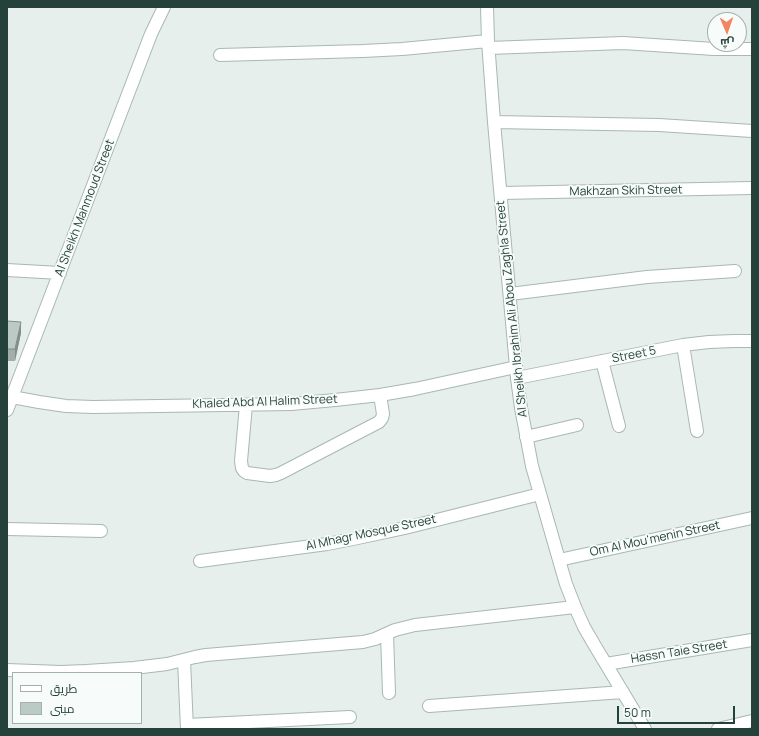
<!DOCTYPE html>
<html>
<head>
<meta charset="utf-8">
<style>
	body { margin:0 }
	#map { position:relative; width:759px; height:736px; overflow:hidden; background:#e6efeb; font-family:Manrope,Cairo,sans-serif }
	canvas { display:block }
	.frame { position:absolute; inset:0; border:8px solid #24423a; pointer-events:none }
	.legend { position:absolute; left:12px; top:672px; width:130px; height:52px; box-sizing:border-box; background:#f7fbf9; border:1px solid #a3b1ad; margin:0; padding:5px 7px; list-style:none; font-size:12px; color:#24423a }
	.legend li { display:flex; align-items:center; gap:8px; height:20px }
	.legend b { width:20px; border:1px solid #a3b1ad }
	.north { position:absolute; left:707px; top:12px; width:40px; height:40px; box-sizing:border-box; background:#f7fbf9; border:1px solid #a3b1ad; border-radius:50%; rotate:178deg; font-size:11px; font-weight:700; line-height:16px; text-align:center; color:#24423a }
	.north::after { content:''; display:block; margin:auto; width:14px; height:18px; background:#f4845f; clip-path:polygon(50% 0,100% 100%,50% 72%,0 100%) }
	.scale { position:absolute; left:617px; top:706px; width:118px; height:18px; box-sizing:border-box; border:2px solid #24423a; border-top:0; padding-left:5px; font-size:12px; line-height:14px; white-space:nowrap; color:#24423a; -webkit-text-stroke:3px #f7fbf9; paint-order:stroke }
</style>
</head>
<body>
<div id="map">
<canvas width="759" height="736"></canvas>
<div class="frame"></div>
<ul class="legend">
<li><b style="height:5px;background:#fff"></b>طريق</li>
<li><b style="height:11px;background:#bbcac4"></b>مبنى</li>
</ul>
<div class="north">ش</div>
<div class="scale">50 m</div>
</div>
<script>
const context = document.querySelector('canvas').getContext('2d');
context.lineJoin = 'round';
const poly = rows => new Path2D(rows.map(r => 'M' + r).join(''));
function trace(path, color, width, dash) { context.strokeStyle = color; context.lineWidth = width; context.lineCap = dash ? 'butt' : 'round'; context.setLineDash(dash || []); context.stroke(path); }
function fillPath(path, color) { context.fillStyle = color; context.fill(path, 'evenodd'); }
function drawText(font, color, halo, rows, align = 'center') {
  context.font = font + ' Manrope,sans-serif'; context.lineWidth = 3.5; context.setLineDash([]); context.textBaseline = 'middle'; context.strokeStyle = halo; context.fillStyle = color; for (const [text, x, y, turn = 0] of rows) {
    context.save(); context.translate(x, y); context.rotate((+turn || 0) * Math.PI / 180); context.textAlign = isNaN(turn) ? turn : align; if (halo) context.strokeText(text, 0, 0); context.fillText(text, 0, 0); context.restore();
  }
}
const street = poly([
	[487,7,488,41,494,122,517,378,521,408,532,466,559,560,566,584,575,607,584,627,595,646,645,729],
	[489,48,623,43,714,49,752,49],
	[220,55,363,51,402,49,488,41],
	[494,122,659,125,752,131],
	[501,193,752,188],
	[7,270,60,273],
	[510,294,647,277,735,271],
	[683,345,697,431],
	[602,361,619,426],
	[517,378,683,345,709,342,734,341,752,341],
	[12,397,39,402,66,406,93,407,291,404,335,400,380,395,415,389,516,367],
	[246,405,241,461,242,468,244,471,247,473,270,476,276,475,281,473,379,422,382,418,383,414,380,395],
	[7,410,151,34,164,7],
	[526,437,577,425],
	[7,529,101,531],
	[559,560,752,518],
	[200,561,327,544,353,539,405,528,540,494],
	[387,634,389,693],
	[184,660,187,729],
	[606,664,752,640],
	[7,670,61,672,86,671,134,668,167,664,195,657,206,655,363,642,375,639,395,630,415,625,575,607],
	[429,706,623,692],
	[187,725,350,717],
	[718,729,752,721]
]);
trace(street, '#a8b8b2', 14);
trace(street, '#fff', 12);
fillPath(poly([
	[7,321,21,333,15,361,7,361]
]), '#a1aea9');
fillPath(poly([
	[21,322,21,333,15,361,15,349]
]), '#838d89');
const building = poly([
	[7,321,21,322,15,349,7,349,7,321]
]);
fillPath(building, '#bbcac4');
trace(building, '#838d89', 1);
drawText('12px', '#24423a', '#f7fbf9', [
	["Makhzan Skih Street",626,191,-1],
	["Al Sheikh Mahmoud Street",85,208,-69],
	["Al Sheikh Ibrahim Ali Abou Zaghla Street",512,309,-96],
	["Street 5",634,355,-11],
	["Khaled Abd Al Halim Street",265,402,-2],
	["Al Mhagr Mosque Street",371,533,-12],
	["Om Al Mou'menin Street",655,539,-12],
	["Hassn Taie Street",679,652,-9]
]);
</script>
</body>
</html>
